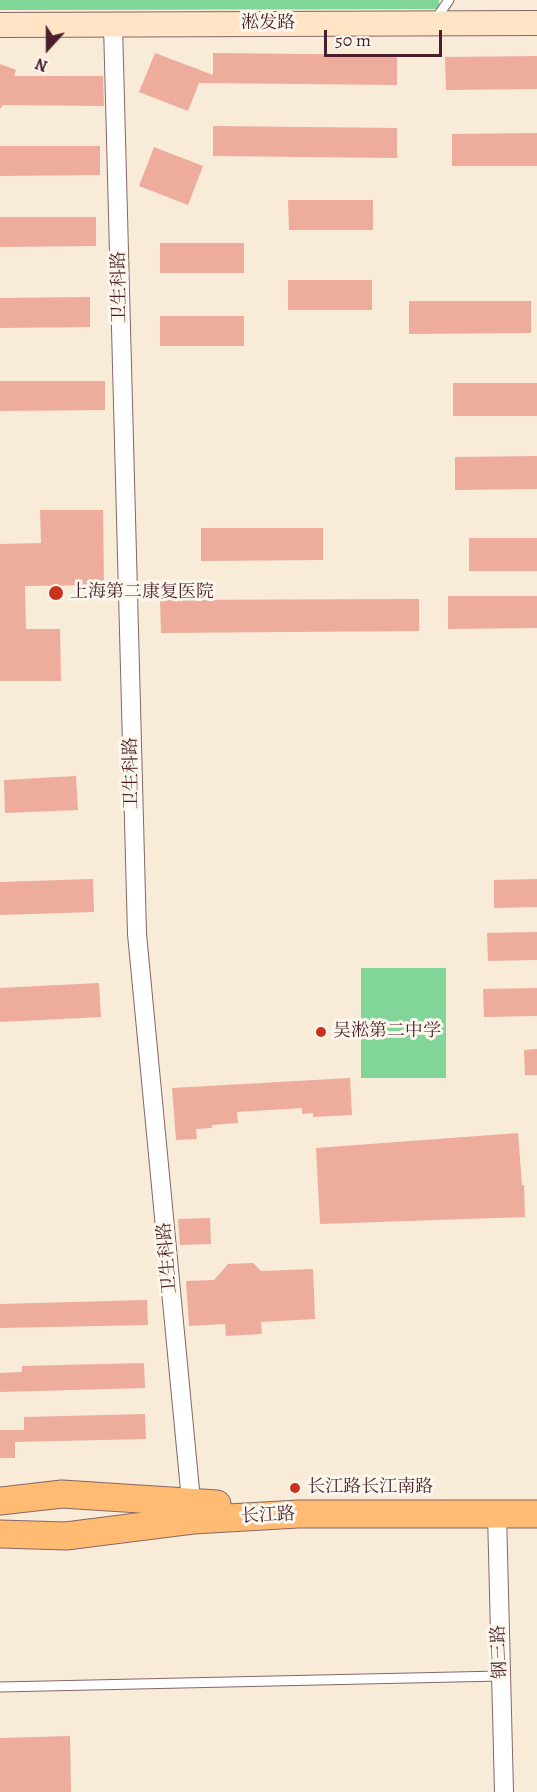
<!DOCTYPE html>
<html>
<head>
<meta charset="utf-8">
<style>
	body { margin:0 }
	#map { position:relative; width:537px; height:1792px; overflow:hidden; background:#f8ebd8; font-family:Alegreya,serif }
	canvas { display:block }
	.north { position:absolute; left:18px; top:18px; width:60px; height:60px; -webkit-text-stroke:4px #fbf7ec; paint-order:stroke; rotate:201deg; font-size:16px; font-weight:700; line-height:24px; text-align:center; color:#4a1f2b }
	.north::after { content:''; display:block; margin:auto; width:21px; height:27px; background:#4a1f2b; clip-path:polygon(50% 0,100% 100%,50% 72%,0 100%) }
	.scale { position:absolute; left:324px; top:30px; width:118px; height:27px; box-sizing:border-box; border:3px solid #4a1f2b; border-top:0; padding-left:8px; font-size:18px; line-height:21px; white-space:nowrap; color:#4a1f2b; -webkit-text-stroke:4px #fbf7ec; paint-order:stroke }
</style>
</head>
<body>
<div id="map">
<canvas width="537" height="1792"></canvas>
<div class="north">N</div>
<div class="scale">50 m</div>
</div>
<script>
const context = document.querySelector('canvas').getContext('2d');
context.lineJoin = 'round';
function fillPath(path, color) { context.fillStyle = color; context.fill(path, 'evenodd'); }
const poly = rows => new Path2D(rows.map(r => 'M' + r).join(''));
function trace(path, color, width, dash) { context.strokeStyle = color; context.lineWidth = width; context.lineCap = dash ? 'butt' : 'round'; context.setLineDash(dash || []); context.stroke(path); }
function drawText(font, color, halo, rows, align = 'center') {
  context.font = font + ' Alegreya,"Noto Serif SC",serif'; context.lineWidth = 6; context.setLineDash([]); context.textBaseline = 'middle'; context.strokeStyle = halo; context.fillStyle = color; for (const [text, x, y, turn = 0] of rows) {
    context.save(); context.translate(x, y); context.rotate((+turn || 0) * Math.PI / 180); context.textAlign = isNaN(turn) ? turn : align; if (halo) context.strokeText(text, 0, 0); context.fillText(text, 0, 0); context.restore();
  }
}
fillPath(poly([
	[0,0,439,0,440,9,0,10],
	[361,968,446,968,446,1078,361,1078]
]), '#81d598');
fillPath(poly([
	[155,53,213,75,213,53,397,55,397,85,199,83,188,111,139,92],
	[537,56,537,89,446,90,445,57],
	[0,64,16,70,14,76,103,76,104,106,3,105,0,109],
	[213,126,397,128,397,158,213,156],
	[537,133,537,166,452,166,452,134],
	[0,146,100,146,100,175,0,176],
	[154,147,203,166,188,205,139,186],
	[288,200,373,200,373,230,289,230],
	[0,217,96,217,96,246,0,247],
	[160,243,244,243,244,273,160,273],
	[288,280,372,280,372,310,288,310],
	[90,297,90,327,0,328,0,298],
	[409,301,531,301,531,333,409,334],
	[160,316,244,316,244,346,160,346],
	[0,381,105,381,105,410,0,411],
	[453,383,537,383,537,416,453,416],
	[537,456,537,489,455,490,455,457],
	[40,510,103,510,104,585,25,586,26,629,60,629,61,681,0,681,0,544,41,543],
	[201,528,323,528,323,560,201,561],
	[469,538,537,538,537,571,469,571],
	[448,596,537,596,537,628,448,629],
	[419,599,419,631,161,633,160,600],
	[76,776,78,810,5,813,4,780],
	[93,879,94,912,0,915,0,882],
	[537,879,537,907,494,908,494,880],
	[537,932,537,960,488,961,487,933],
	[99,983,101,1017,0,1022,0,988],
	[537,988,537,1016,484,1017,483,989],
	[537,1049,537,1075,525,1075,524,1050],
	[350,1078,352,1115,313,1117,313,1113,302,1114,302,1108,237,1112,238,1123,212,1125,212,1128,196,1129,197,1139,176,1140,172,1088],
	[518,1133,522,1185,524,1185,525,1217,320,1224,316,1148],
	[210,1218,211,1244,180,1245,178,1219],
	[253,1263,261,1271,313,1269,315,1319,261,1322,262,1334,226,1336,225,1324,189,1326,186,1281,214,1280,228,1264],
	[147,1300,148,1325,0,1328,0,1304],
	[144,1363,145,1388,0,1392,0,1373,22,1372,22,1366],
	[145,1414,146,1439,15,1442,15,1458,0,1458,0,1430,24,1430,24,1417],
	[70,1736,71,1792,0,1792,0,1738]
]), '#eeac9c');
const lane = poly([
	[435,20,449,0],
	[0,1687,501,1676]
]);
const street = poly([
	[113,25,137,934,192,1511],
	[497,1513,504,1792]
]);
const secondary = poly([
	[0,25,537,23]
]);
const primary = poly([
	[0,1501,62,1494,217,1504],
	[0,1534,66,1536,193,1520,298,1514,537,1514]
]);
trace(lane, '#876668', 11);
trace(street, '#876668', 20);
trace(secondary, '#876668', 26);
trace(primary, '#876668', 29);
trace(lane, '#fff', 9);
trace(street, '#fff', 18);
trace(secondary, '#ffe4c6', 24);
trace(primary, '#ffbb71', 27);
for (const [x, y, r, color] of [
	[56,593,8,"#c8321e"],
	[321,1032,6,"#c8321e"],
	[295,1488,6,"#c8321e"]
]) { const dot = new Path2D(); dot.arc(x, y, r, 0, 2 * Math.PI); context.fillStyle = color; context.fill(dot); trace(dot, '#fbf7ec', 2); }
drawText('18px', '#4a1f2b', '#fbf7ec', [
	["淞发路",268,24],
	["卫生科路",120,287,-91],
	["卫生科路",132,773,-91],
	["卫生科路",168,1258,-95],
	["长江路",268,1516,-3],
	["钢三路",500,1652,-92]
]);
drawText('18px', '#4a1f2b', '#fbf7ec', [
	["上海第二康复医院",70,593],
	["吴淞第二中学",333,1032],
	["长江路长江南路",307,1488]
], 'left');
</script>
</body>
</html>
